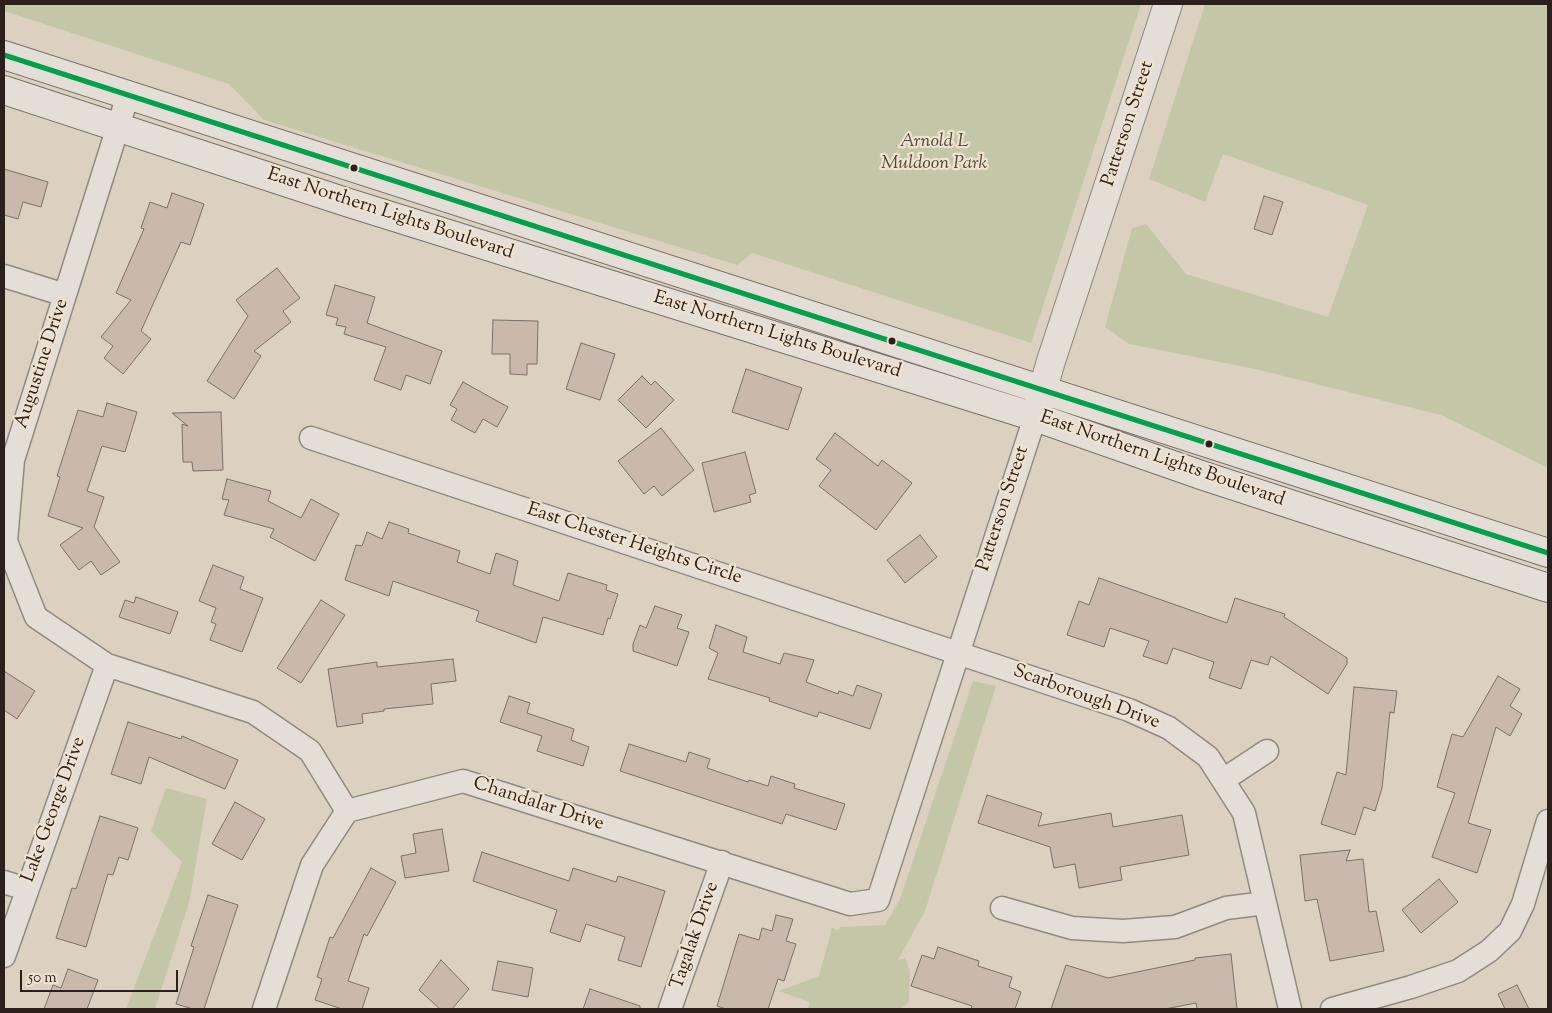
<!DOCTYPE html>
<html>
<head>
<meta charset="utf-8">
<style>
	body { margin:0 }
	#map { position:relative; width:1552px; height:1013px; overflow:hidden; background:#dcd1c1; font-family:"Sorts Mill Goudy",serif }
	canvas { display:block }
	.frame { position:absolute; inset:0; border:5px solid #2c201c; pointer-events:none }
	.scale { position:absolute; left:20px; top:970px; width:158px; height:22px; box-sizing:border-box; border:2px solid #2c201c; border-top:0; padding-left:6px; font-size:15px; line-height:18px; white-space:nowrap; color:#2c201c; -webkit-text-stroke:4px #f0e2cf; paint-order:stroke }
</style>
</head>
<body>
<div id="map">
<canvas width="1552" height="1013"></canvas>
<div class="frame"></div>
<div class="scale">50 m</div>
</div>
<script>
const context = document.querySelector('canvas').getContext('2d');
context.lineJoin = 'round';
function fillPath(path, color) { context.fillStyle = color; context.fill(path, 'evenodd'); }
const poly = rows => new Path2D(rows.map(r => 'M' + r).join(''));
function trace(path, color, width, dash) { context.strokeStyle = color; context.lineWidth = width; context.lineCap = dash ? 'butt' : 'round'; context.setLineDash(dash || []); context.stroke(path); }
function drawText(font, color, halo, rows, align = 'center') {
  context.font = font + ' "Sorts Mill Goudy",serif'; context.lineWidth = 4.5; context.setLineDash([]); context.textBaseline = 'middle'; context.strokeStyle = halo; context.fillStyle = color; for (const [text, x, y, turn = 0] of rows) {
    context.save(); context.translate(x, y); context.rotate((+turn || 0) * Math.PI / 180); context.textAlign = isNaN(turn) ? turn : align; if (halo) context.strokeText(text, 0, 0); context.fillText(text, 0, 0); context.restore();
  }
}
fillPath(poly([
	[4,4,1141,4,1031,343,752,253,737,265,264,120,229,84,4,11],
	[1205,4,1548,4,1548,468,1441,415,1255,369,1129,344,1105,327,1132,228,1146,224,1186,274,1328,317,1368,205,1223,154,1205,202,1149,179],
	[973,681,996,686,925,911,898,960,905,958,910,971,909,1002,901,1009,808,1009,809,1002,779,991,819,976,832,928,839,930,840,927,885,925,900,899],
	[166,788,207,799,189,903,155,1009,126,1009,182,862,151,831]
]), '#c4c7a7');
const building = poly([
	[4,169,48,182,41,207,23,202,18,219,4,215,4,169],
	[172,193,204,204,190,245,181,242,141,331,151,339,123,374,104,358,113,346,101,337,131,300,116,293,144,229,141,228,150,202,167,208,172,193],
	[1264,196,1283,202,1272,235,1254,229,1264,196],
	[277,268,300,298,283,311,291,322,254,351,261,356,234,399,207,381,248,316,236,300,277,268],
	[335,285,375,297,367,323,442,351,430,384,406,375,401,390,374,380,386,347,344,334,346,327,336,325,338,318,326,315,335,285],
	[493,320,538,321,537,364,527,364,527,375,510,374,510,354,492,354,493,320],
	[581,343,615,354,600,400,566,389,581,343],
	[746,369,802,388,788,430,732,412,746,369],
	[642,376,651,385,655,381,674,400,646,428,618,400,642,376],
	[463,382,508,407,497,427,483,419,475,433,451,420,457,409,450,405,463,382],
	[107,403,137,412,125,452,102,446,87,491,104,497,94,527,120,562,101,575,91,561,79,570,60,545,83,528,48,516,60,477,57,476,78,410,103,417,107,403],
	[221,412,223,470,193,471,192,462,183,462,182,424,188,426,172,413,221,412],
	[661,428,694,470,662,496,654,486,644,494,618,461,661,428],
	[835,433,878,466,882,460,912,483,876,530,819,486,831,470,816,459,835,433],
	[745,452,756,493,749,495,751,502,714,512,702,463,745,452],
	[227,479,271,491,268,501,301,518,311,499,339,514,315,561,270,537,274,529,224,515,229,500,222,499,227,479],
	[389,522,409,529,408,533,460,551,457,562,490,574,496,553,518,561,513,585,559,601,568,573,607,585,606,590,618,594,610,619,608,618,603,635,543,617,536,643,476,621,479,611,393,581,389,596,345,580,356,545,362,546,367,532,382,539,389,522],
	[920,535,937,557,905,583,887,560,920,535],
	[213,565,244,577,240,589,263,598,242,652,210,640,216,624,211,622,216,608,199,601,213,565],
	[1099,578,1227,623,1235,598,1285,614,1284,617,1347,658,1347,664,1328,694,1271,656,1268,665,1251,660,1241,689,1209,678,1214,662,1173,648,1167,664,1143,656,1149,641,1110,628,1104,647,1067,635,1079,601,1089,605,1099,578],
	[136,597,178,612,170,634,119,617,125,600,134,603,136,597],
	[321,600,345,615,301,683,277,668,321,600],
	[655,606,682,615,677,628,689,632,677,666,633,651,633,644,640,625,646,628,655,606],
	[716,625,747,637,743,652,780,664,784,653,814,660,806,682,838,694,839,691,853,696,857,685,882,694,870,729,819,712,817,717,769,701,770,698,708,679,718,653,709,648,716,625],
	[453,659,456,681,431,684,433,704,384,709,384,711,362,714,363,723,337,727,328,669,377,662,377,667,453,659],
	[4,671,35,691,17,719,4,710,4,671],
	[1498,676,1520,689,1510,706,1522,714,1510,736,1496,727,1468,823,1491,830,1477,873,1432,857,1455,793,1437,787,1452,734,1463,737,1498,676],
	[1354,687,1397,691,1394,713,1390,712,1382,788,1375,811,1364,807,1355,835,1321,824,1337,772,1346,775,1354,687],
	[509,696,530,703,527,713,574,729,571,740,589,747,583,766,537,751,542,736,500,722,509,696],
	[128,722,181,739,182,736,238,760,225,789,149,757,141,784,111,774,128,722],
	[629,744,686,762,689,752,710,759,707,768,748,782,749,780,768,786,771,776,795,784,794,788,845,804,836,830,786,814,782,824,620,771,629,744],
	[987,795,1042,813,1038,826,1111,813,1113,827,1182,815,1189,855,1120,867,1122,880,1079,888,1075,864,1054,868,1050,847,978,823,987,795],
	[235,802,265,819,242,860,212,844,235,802],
	[100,816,138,828,128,860,119,857,113,875,108,874,86,947,56,938,72,888,76,889,100,816],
	[442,829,449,871,405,878,401,856,416,853,413,834,442,829],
	[1350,850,1346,861,1363,859,1369,912,1376,911,1384,951,1330,961,1317,899,1305,901,1300,855,1350,850],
	[482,852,569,881,573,868,616,882,618,876,665,891,641,967,618,960,625,937,586,924,580,942,550,932,557,910,473,881,482,852],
	[371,868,396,882,367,936,364,934,348,981,369,988,362,1009,342,1009,315,1000,322,979,317,977,330,937,333,938,371,868],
	[1439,879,1458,902,1421,933,1402,910,1439,879],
	[208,895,238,905,204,1009,193,1009,176,1004,194,947,191,946,208,895],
	[776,915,793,919,786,941,796,944,784,981,778,979,768,1009,726,1009,717,1006,739,934,759,940,762,928,772,931,776,915],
	[938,947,979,961,978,966,1012,977,1009,987,1021,992,1015,1009,971,1009,972,1006,911,986,922,955,934,959,938,947],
	[1231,954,1237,1009,1197,1009,1196,1003,1165,1009,1051,1009,1066,965,1108,978,1195,960,1195,958,1231,954],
	[441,960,469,989,452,1009,440,1009,419,990,441,960],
	[498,961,533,968,528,997,492,990,498,961],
	[68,969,98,980,87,1009,44,1009,53,985,61,988,68,969],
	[1517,985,1529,1009,1505,1009,1498,994,1517,985],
	[590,989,640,1006,640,1009,583,1009,590,989]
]);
fillPath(building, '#c8b9ac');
trace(building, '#787169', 1);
const minor = poly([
	[128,95,13,460,6,541,36,617,107,665,253,712,310,751,347,811],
	[4,276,65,295],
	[311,438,1129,710,1169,728,1208,757,1244,813,1290,1009],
	[1223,780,1267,751],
	[4,882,26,889],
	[1002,908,1072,928,1123,931,1175,927,1226,908,1265,903],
	[4,956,107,665],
	[264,1009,312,865,347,811,463,781,850,904,878,900,1035,417],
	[670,1009,722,862],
	[1332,1009,1411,987,1458,971,1489,951,1510,931,1523,904,1548,821]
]);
const tertiary = poly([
	[1035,417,1051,361,1168,4]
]);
const secondary = poly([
	[4,55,1548,553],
	[4,90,346,202,1035,417,1204,476,1548,588]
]);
trace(minor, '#918980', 25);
trace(tertiary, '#918980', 30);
trace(secondary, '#787169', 30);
trace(minor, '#e4ded6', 22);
trace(tertiary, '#e4ded6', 28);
trace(secondary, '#e4ded6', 28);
trace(poly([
	[4,55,1548,553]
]), '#029f4e', 5);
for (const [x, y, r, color] of [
	[354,168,4.5,"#2c201c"],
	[892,341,4.5,"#2c201c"],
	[1209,444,4.5,"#2c201c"]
]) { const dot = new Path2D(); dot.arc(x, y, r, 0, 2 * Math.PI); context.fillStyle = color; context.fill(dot); trace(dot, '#f0e2cf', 2); }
drawText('19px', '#2c201c', '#f0e2cf', [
	["Patterson Street",1129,124,-72],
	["East Northern Lights Boulevard",390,215,18],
	["East Northern Lights Boulevard",777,336,17],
	["Augustine Drive",43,364,-72],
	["East Northern Lights Boulevard",1162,460,19],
	["Patterson Street",1004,509,-72],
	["East Chester Heights Circle",634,545,18],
	["Scarborough Drive",1086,698,20],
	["Chandalar Drive",538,805,18],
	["Lake George Drive",55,810,-70],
	["Tagalak Drive",696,936,-71]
]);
drawText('italic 19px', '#4d483a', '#f0e2cf', [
	["Arnold L",934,143],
	["Muldoon Park",934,165]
]);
</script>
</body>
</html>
